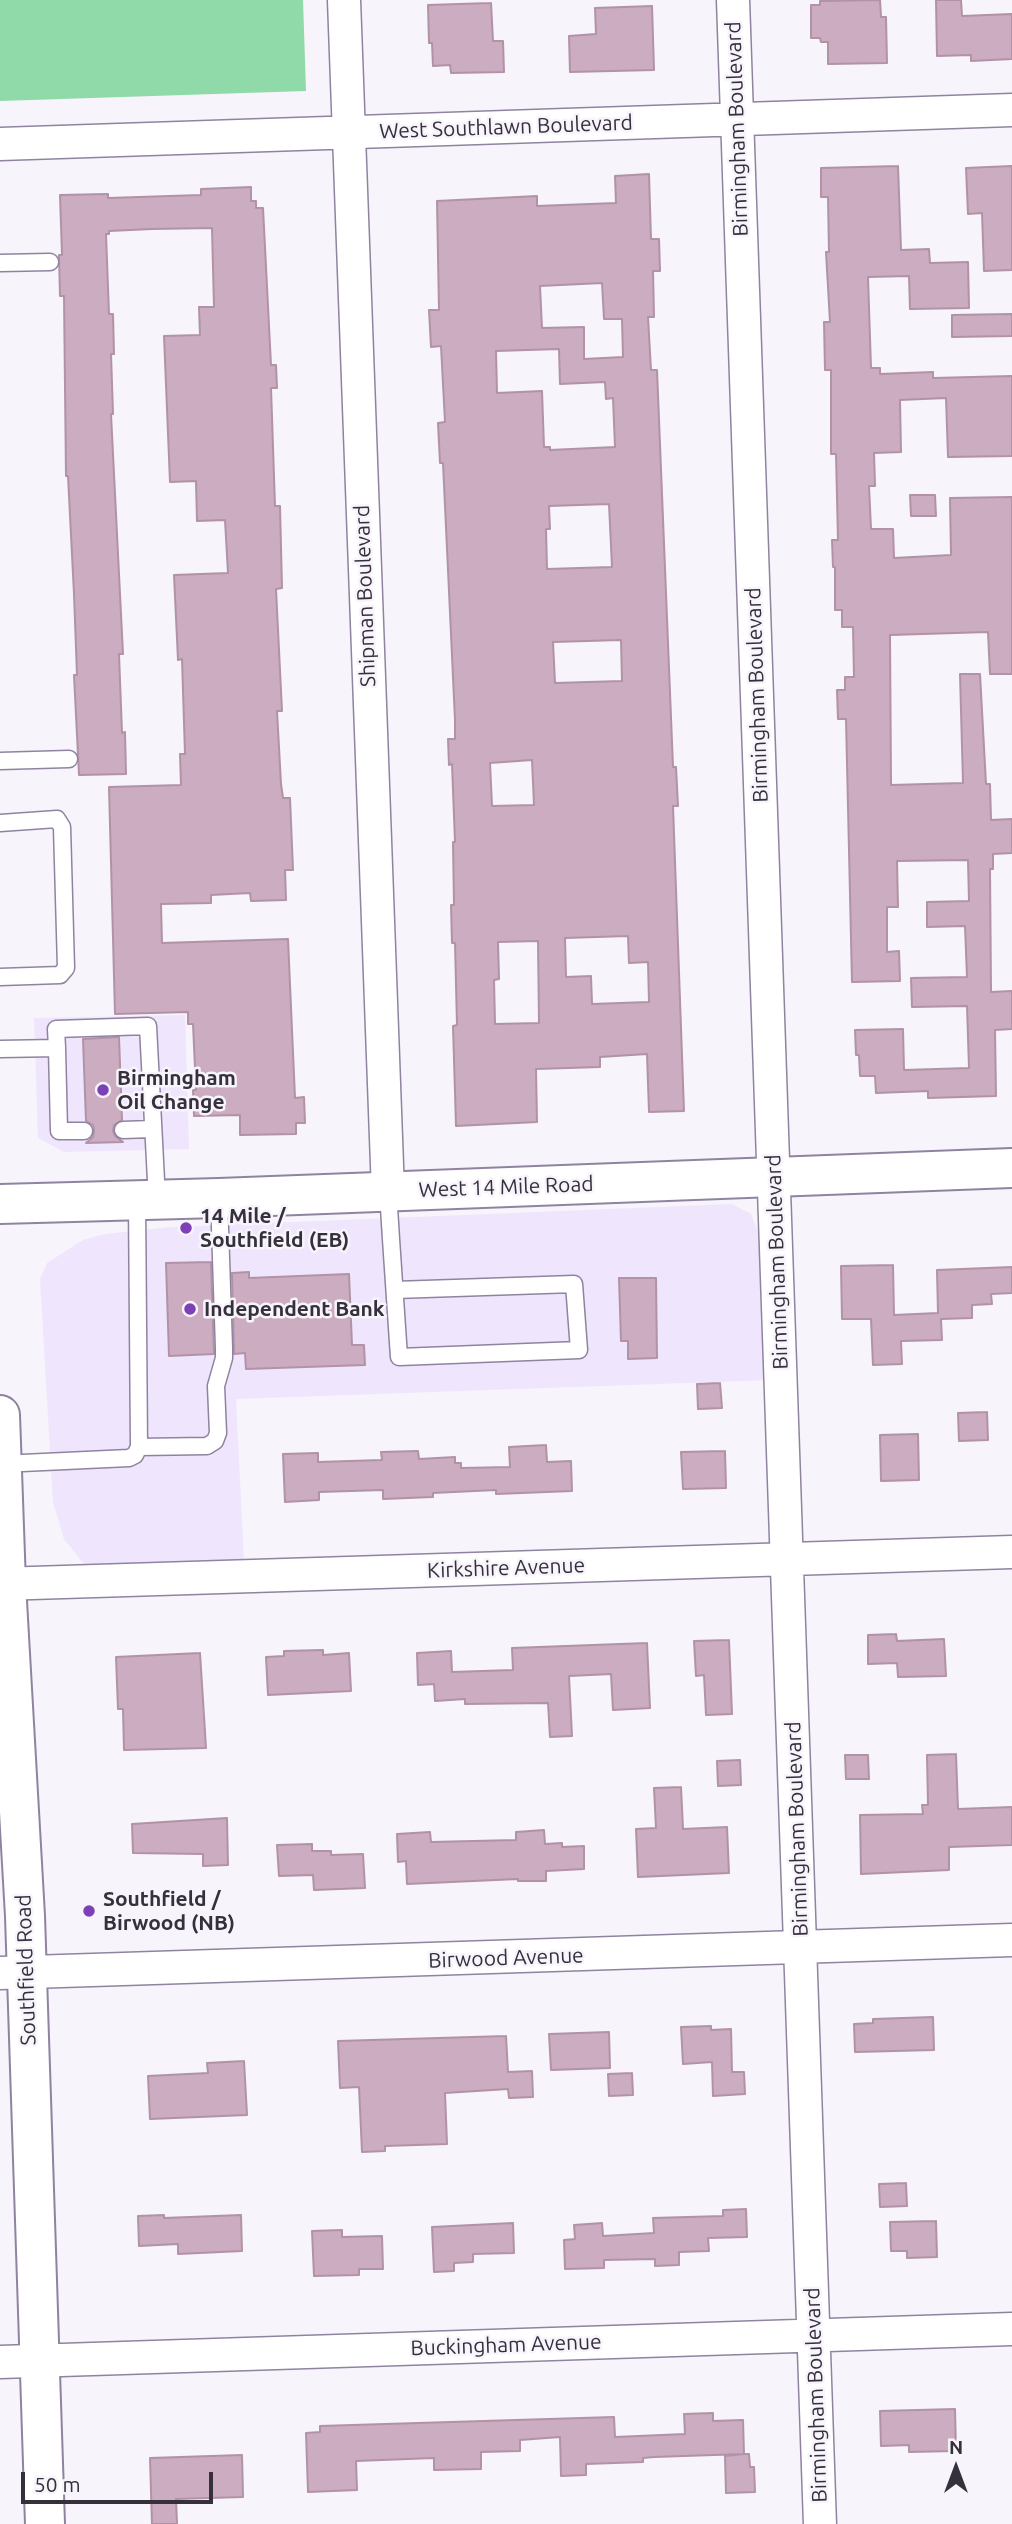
<!DOCTYPE html>
<html>
<head>
<meta charset="utf-8">
<style>
	body { margin:0 }
	#map { position:relative; width:1012px; height:2524px; overflow:hidden; background:#f7f4fb; font-family:Ubuntu,sans-serif }
	canvas { display:block }
	.north { position:absolute; left:921px; top:2433px; width:70px; height:70px; -webkit-text-stroke:5px #f7f4fb; paint-order:stroke; rotate:0deg; font-size:19px; font-weight:700; line-height:28px; text-align:center; color:#35303c }
	.north::after { content:''; display:block; margin:auto; width:24px; height:32px; background:#35303c; clip-path:polygon(50% 0,100% 100%,50% 72%,0 100%) }
	.scale { position:absolute; left:21px; top:2472px; width:192px; height:32px; box-sizing:border-box; border:4px solid #35303c; border-top:0; padding-left:9px; font-size:21px; line-height:24px; white-space:nowrap; color:#35303c; -webkit-text-stroke:5px #f7f4fb; paint-order:stroke }
</style>
</head>
<body>
<div id="map">
<canvas width="1012" height="2524"></canvas>
<div class="north">N</div>
<div class="scale">50 m</div>
</div>
<script>
const context = document.querySelector('canvas').getContext('2d');
context.lineJoin = 'round';
function fillPath(path, color) { context.fillStyle = color; context.fill(path, 'evenodd'); }
const poly = rows => new Path2D(rows.map(r => 'M' + r).join(''));
function trace(path, color, width, dash) { context.strokeStyle = color; context.lineWidth = width; context.lineCap = dash ? 'butt' : 'round'; context.setLineDash(dash || []); context.stroke(path); }
function drawText(font, color, halo, rows, align = 'center') {
  context.font = font + ' Ubuntu,sans-serif'; context.lineWidth = 5; context.setLineDash([]); context.textBaseline = 'middle'; context.strokeStyle = halo; context.fillStyle = color; for (const [text, x, y, turn = 0] of rows) {
    context.save(); context.translate(x, y); context.rotate((+turn || 0) * Math.PI / 180); context.textAlign = isNaN(turn) ? turn : align; if (halo) context.strokeText(text, 0, 0); context.fillText(text, 0, 0); context.restore();
  }
}
fillPath(poly([
	[185,1015,189,1149,64,1152,38,1138,34,1018],
	[732,1204,751,1214,761,1239,770,1380,236,1399,244,1563,135,1570,85,1565,64,1539,53,1502,40,1279,47,1263,83,1240,105,1234,171,1227]
]), '#efe5fd');
fillPath(poly([
	[0,0,303,0,306,91,0,101]
]), '#90daa9');
const building = poly([
	[880,0,881,17,886,17,887,63,828,64,828,42,821,42,820,38,811,38,811,5,820,5,820,1,880,0],
	[936,0,961,0,962,16,1012,14,1012,59,971,61,971,55,937,56,936,0],
	[491,3,493,41,503,41,504,72,451,73,450,65,433,66,432,43,429,43,428,5,491,3],
	[652,6,654,70,570,72,569,36,596,34,595,8,652,6],
	[898,166,901,250,929,249,930,263,968,262,969,308,910,309,909,276,868,277,871,368,880,368,880,374,933,372,933,378,1012,376,1012,456,948,457,946,398,900,400,901,452,874,453,875,486,869,486,871,529,893,529,894,558,951,555,950,498,1012,497,1012,674,990,674,988,632,890,635,891,785,963,783,960,674,980,674,986,784,990,784,991,820,1012,819,1012,853,993,854,993,869,990,869,991,992,1012,991,1012,1029,995,1030,996,1096,928,1098,928,1091,876,1093,875,1076,860,1076,859,1055,856,1055,855,1030,903,1029,904,1070,969,1068,967,1006,912,1007,911,978,967,977,965,926,927,927,927,902,969,901,968,860,897,861,898,907,887,907,887,952,899,951,900,981,852,982,846,719,838,719,837,690,845,690,845,677,854,677,853,627,842,627,842,610,835,610,835,567,833,567,832,540,838,540,836,454,831,454,831,370,825,370,824,322,830,322,826,252,829,252,828,197,821,197,821,168,898,166],
	[1012,166,1012,270,984,271,982,213,968,214,966,168,1012,166],
	[649,174,651,239,659,239,660,271,653,271,654,317,648,317,651,370,657,370,673,767,676,767,678,806,673,806,684,1111,649,1112,647,1054,600,1057,600,1067,536,1069,537,1122,456,1126,453,1026,457,1025,455,943,452,943,451,905,454,905,453,842,455,842,452,764,449,765,448,739,455,739,455,720,443,463,440,463,438,423,445,422,441,346,431,347,429,310,439,310,437,201,537,196,537,206,616,203,615,176,649,174],
	[602,283,604,319,622,319,623,357,584,359,584,327,542,328,540,286,602,283],
	[559,349,560,384,605,382,606,399,613,398,615,447,550,450,550,447,544,447,542,391,497,393,496,351,559,349],
	[609,504,612,567,547,569,546,529,550,529,549,506,609,504],
	[621,640,622,681,555,683,553,642,621,640],
	[532,760,534,805,492,806,490,763,532,760],
	[628,936,629,963,648,962,649,1002,592,1004,591,976,566,977,565,938,628,936],
	[538,941,539,1023,495,1024,494,980,499,979,498,942,538,941],
	[251,187,251,201,256,201,256,208,263,208,271,365,276,365,277,388,271,388,275,506,280,506,282,588,276,589,282,711,277,711,281,784,283,798,290,798,293,870,285,870,286,900,251,901,250,893,211,895,211,903,161,904,162,943,288,939,295,1098,304,1097,305,1123,296,1123,296,1134,240,1135,240,1115,194,1116,193,1090,196,1090,193,1024,188,1024,188,1012,115,1014,109,787,181,785,180,754,185,754,182,659,178,660,174,575,228,573,225,520,197,521,196,481,170,482,164,336,200,335,199,307,214,307,212,228,152,229,109,231,109,234,106,234,109,314,113,314,114,354,111,354,113,414,111,414,123,654,119,654,122,733,125,732,126,774,79,775,74,675,77,675,74,594,68,476,66,476,64,296,60,296,59,255,62,255,60,195,108,194,108,198,201,195,201,189,251,187],
	[1012,314,1012,336,952,337,952,315,1012,314],
	[910,495,935,495,936,516,911,516,910,495],
	[119,1037,122,1120,114,1125,113,1131,115,1136,123,1142,86,1143,93,1137,94,1130,93,1125,86,1121,83,1039,119,1037],
	[211,1262,214,1354,169,1356,166,1263,211,1262],
	[893,1265,894,1315,938,1313,937,1270,1012,1267,1012,1293,991,1294,992,1304,972,1305,972,1318,941,1319,942,1340,901,1341,902,1364,873,1365,871,1319,842,1319,841,1266,893,1265],
	[249,1272,249,1278,349,1274,352,1345,364,1345,365,1365,246,1369,245,1353,234,1354,232,1273,249,1272],
	[619,1278,656,1278,657,1358,628,1359,628,1341,621,1341,619,1278],
	[720,1383,722,1408,698,1409,697,1384,720,1383],
	[987,1412,988,1440,959,1441,958,1413,987,1412],
	[918,1434,919,1480,881,1481,880,1435,918,1434],
	[546,1445,547,1462,571,1461,572,1491,496,1494,496,1490,433,1493,433,1497,383,1499,383,1490,319,1492,319,1500,285,1502,283,1454,318,1453,318,1462,382,1460,381,1452,418,1451,419,1459,455,1457,455,1463,461,1463,461,1468,510,1467,509,1447,546,1445],
	[725,1451,726,1488,683,1489,681,1452,725,1451],
	[896,1634,897,1641,944,1639,946,1676,898,1677,897,1663,868,1664,868,1635,896,1634],
	[729,1640,732,1714,706,1715,704,1675,696,1676,694,1641,729,1640],
	[647,1643,650,1708,613,1710,611,1674,569,1676,572,1736,550,1737,548,1703,465,1704,465,1699,435,1701,434,1684,418,1685,417,1653,451,1651,452,1672,513,1670,512,1648,647,1643],
	[323,1650,323,1655,349,1653,351,1691,268,1695,266,1657,284,1656,284,1651,323,1650],
	[200,1653,206,1748,124,1750,123,1709,118,1709,116,1657,200,1653],
	[956,1754,958,1809,1012,1807,1012,1845,949,1847,949,1870,861,1874,860,1815,923,1814,922,1805,928,1805,927,1755,956,1754],
	[845,1755,868,1755,869,1779,846,1779,845,1755],
	[740,1760,741,1785,718,1786,717,1761,740,1760],
	[681,1787,683,1829,727,1827,729,1873,638,1877,636,1829,656,1828,654,1788,681,1787],
	[227,1818,228,1865,203,1866,203,1854,133,1853,132,1824,227,1818],
	[544,1830,545,1844,562,1843,562,1847,584,1846,584,1869,546,1871,546,1881,518,1881,518,1879,407,1884,406,1861,398,1862,397,1834,430,1832,431,1842,516,1840,516,1832,544,1830],
	[312,1844,312,1851,331,1851,331,1855,363,1854,365,1888,314,1890,313,1875,279,1876,277,1845,312,1844],
	[933,2017,934,2050,855,2052,854,2024,873,2023,873,2019,933,2017],
	[711,2026,711,2030,731,2029,732,2072,744,2072,745,2094,713,2096,712,2062,683,2064,681,2027,711,2026],
	[609,2032,610,2068,551,2070,549,2034,609,2032],
	[506,2036,508,2072,532,2071,533,2097,509,2098,508,2089,445,2093,447,2144,385,2146,385,2151,362,2152,359,2087,340,2088,338,2041,506,2036],
	[244,2061,247,2115,150,2119,148,2076,208,2073,207,2063,244,2061],
	[632,2073,633,2095,609,2096,608,2074,632,2073],
	[906,2183,907,2206,880,2207,879,2184,906,2183],
	[746,2209,747,2237,708,2238,709,2251,679,2252,679,2265,655,2266,655,2259,604,2260,604,2268,565,2269,564,2240,575,2239,574,2225,602,2223,603,2236,654,2233,653,2218,723,2216,723,2210,746,2209],
	[164,2215,164,2218,241,2215,242,2251,178,2254,178,2244,139,2246,138,2216,164,2215],
	[936,2221,937,2257,907,2258,907,2251,891,2251,890,2222,936,2221],
	[513,2223,514,2253,473,2254,473,2262,454,2263,454,2271,434,2272,432,2227,513,2223],
	[342,2230,342,2237,382,2236,383,2269,359,2269,359,2275,314,2276,312,2231,342,2230],
	[955,2409,956,2451,909,2452,909,2445,881,2446,880,2411,955,2409],
	[713,2413,713,2421,743,2420,744,2454,749,2454,750,2467,754,2467,755,2492,726,2493,725,2456,744,2454,654,2457,643,2458,643,2462,586,2464,586,2475,561,2476,560,2437,520,2440,520,2451,481,2452,481,2469,434,2470,434,2458,356,2461,357,2490,308,2492,306,2433,320,2432,320,2426,614,2417,615,2437,685,2434,684,2414,713,2413],
	[242,2455,243,2497,176,2499,177,2524,152,2524,150,2458,242,2455]
]);
fillPath(building, '#ccacc0');
trace(building, '#b192a6', 2);
const lane = poly([
	[0,263,50,262],
	[0,761,69,759],
	[0,823,57,819,62,827,66,968,60,975,0,977],
	[57,1048,59,1131,84,1131],
	[0,1049,57,1048,56,1029,148,1026,157,1200],
	[123,1130,152,1129],
	[388,1192,391,1239,399,1357,579,1350,574,1284,395,1290],
	[139,1447,207,1446,215,1441,218,1433,216,1386,224,1358,224,1348,219,1198],
	[1,1464,129,1458,135,1455,139,1447,137,1201]
]);
const street = poly([
	[344,0,388,1192],
	[733,0,820,2524],
	[0,144,1012,110],
	[0,1584,1012,1552],
	[0,1973,1012,1940],
	[0,2362,1012,2329]
]);
const secondary = poly([
	[0,1204,219,1198,1012,1168],
	[0,1415,6,1584,25,1916,45,2524]
]);
trace(lane, '#9083a0', 19);
trace(street, '#9083a0', 35);
trace(secondary, '#9083a0', 42);
trace(lane, '#fff', 16);
trace(street, '#fff', 32);
trace(secondary, '#fff', 38);
for (const [x, y, r, color] of [
	[103,1090,7,"#7d40b6"],
	[186,1228,7,"#7d40b6"],
	[190,1309,7,"#7d40b6"],
	[89,1911,7,"#7d40b6"]
]) { const dot = new Path2D(); dot.arc(x, y, r, 0, 2 * Math.PI); context.fillStyle = color; context.fill(dot); trace(dot, '#f7f4fb', 2.5); }
drawText('21px', '#35303c', '#f7f4fb', [
	["West Southlawn Boulevard",506,127,-2],
	["Birmingham Boulevard",737,129,-92],
	["Shipman Boulevard",365,596,-92],
	["Birmingham Boulevard",757,695,-92],
	["West 14 Mile Road",506,1187,-2],
	["Birmingham Boulevard",777,1262,-92],
	["Kirkshire Avenue",506,1568,-2],
	["Birmingham Boulevard",797,1829,-92],
	["Birwood Avenue",506,1958,-2],
	["Southfield Road",26,1970,-92],
	["Buckingham Avenue",506,2345,-2],
	["Birmingham Boulevard",816,2395,-92]
]);
drawText('bold 21px', '#35303c', '#f7f4fb', [
	["Birmingham",117,1078],
	["Oil Change",117,1102],
	["14 Mile /",200,1216],
	["Southfield (EB)",200,1240],
	["Independent Bank",204,1309],
	["Southfield /",103,1899],
	["Birwood (NB)",103,1923]
], 'left');
</script>
</body>
</html>
